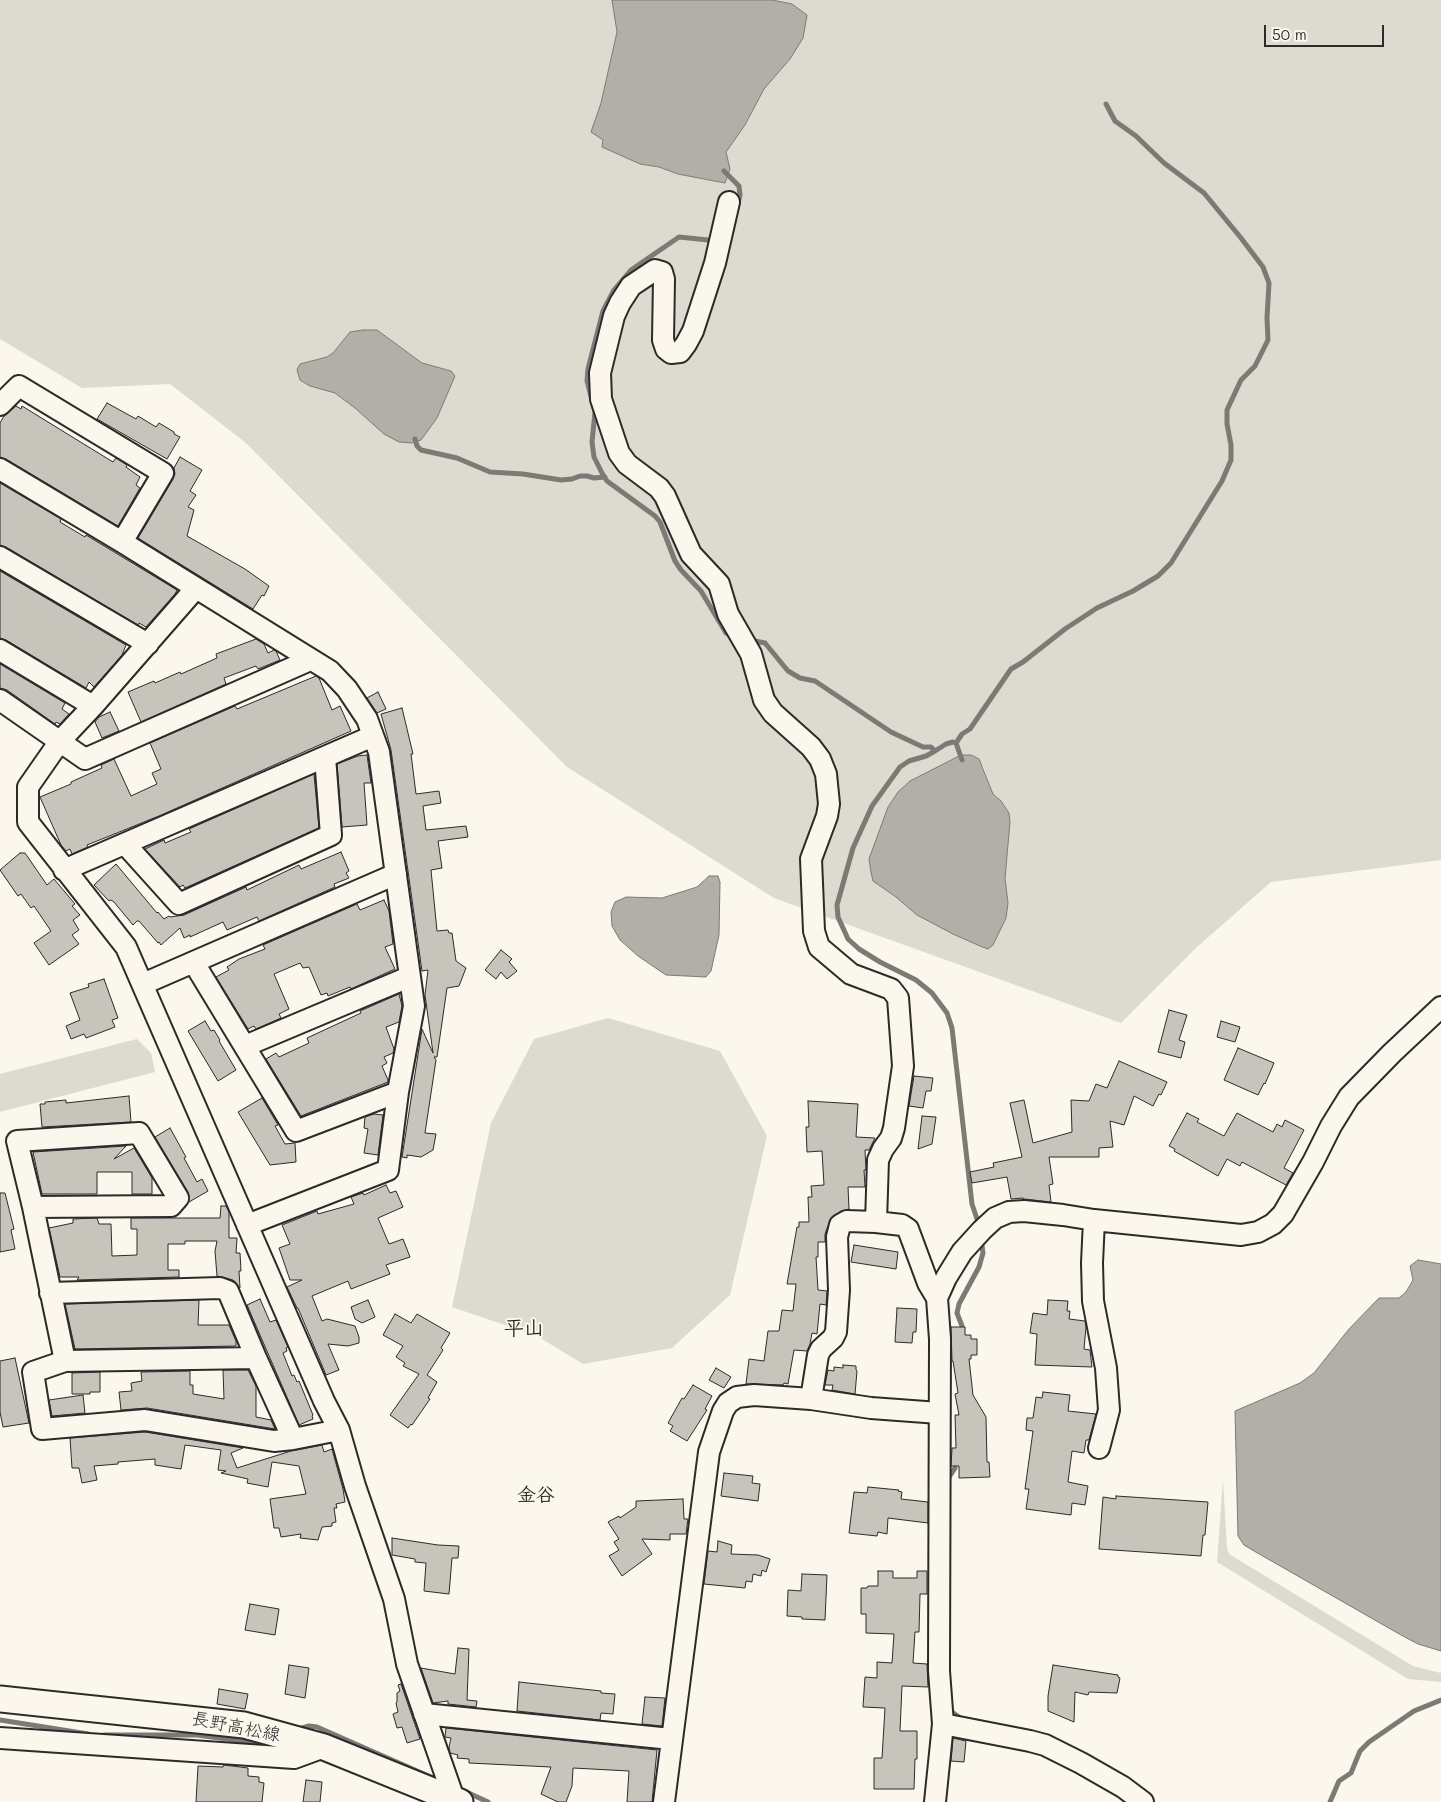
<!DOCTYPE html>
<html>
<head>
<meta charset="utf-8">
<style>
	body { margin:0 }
	#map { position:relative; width:1441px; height:1802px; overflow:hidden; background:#fbf7ec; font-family:Mali,sans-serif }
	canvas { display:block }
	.scale { position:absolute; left:1264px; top:25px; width:120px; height:22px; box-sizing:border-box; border:2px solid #2b2b2b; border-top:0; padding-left:6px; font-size:15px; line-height:18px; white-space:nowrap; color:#2b2b2b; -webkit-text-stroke:4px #fbf7ec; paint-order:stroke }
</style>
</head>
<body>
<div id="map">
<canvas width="1441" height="1802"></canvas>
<div class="scale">50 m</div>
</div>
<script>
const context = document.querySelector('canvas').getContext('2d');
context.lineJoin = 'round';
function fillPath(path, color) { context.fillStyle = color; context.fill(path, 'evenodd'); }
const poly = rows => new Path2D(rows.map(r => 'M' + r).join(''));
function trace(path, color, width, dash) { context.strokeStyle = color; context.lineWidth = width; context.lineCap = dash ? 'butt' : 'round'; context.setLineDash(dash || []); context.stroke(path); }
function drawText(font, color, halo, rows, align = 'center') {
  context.font = font + ' Mali,"Klee One",sans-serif'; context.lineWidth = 4; context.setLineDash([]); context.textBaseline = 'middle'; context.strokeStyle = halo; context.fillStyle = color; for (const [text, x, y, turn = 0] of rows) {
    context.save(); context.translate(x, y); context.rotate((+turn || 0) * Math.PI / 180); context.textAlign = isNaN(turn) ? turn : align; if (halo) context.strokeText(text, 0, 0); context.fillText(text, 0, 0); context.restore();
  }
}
fillPath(poly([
	[0,0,612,0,617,32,601,103,595,119,603,140,602,147,640,164,659,167,678,174,725,183,730,169,726,152,745,125,764,89,790,59,792,4,772,0,1441,0,1441,860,1271,882,1197,947,1121,1023,774,898,567,767,246,443,170,384,82,388,0,339],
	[363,330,377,330,422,363,451,371,437,418,421,440,412,443,399,442,335,393,310,386,300,364,327,357,333,353,350,332],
	[961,755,983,766,993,794,1001,801,1009,813,1010,822,1005,878,1008,903,1006,918,989,948,980,946,953,934,917,915,896,897,873,881,888,807,898,792,910,781],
	[608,1018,720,1051,767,1136,730,1295,672,1348,583,1364,537,1336,452,1307,491,1123,534,1039],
	[137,1039,151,1053,155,1072,0,1112,0,1074],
	[1223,1480,1227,1548,1229,1554,1413,1666,1441,1673,1441,1682,1408,1679,1217,1562]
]), '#dddad0');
const water = poly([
	[612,0,772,0,792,4,807,15,803,38,790,59,764,89,745,125,726,152,730,169,725,183,678,174,659,167,640,164,602,147,603,140,591,132,601,103,617,32,612,0],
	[363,330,377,330,422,363,451,371,455,376,437,418,421,440,412,443,399,442,384,434,355,408,335,393,310,386,300,380,297,370,300,364,327,357,333,353,350,332,363,330],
	[961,755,971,755,979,759,993,794,1001,801,1009,813,1010,822,1005,878,1008,903,1006,918,993,945,988,949,980,946,953,934,917,915,896,897,873,881,871,872,869,859,888,807,898,792,910,781,961,755],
	[709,876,718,876,720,882,719,935,711,971,706,977,666,975,638,956,620,940,612,926,611,912,615,902,626,897,662,898,697,887,709,876],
	[1418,1260,1441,1264,1441,1651,1418,1644,1401,1635,1254,1551,1244,1545,1238,1536,1235,1411,1300,1383,1314,1373,1349,1329,1379,1298,1399,1298,1406,1292,1413,1280,1410,1266,1418,1260]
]);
fillPath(water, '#b1afa7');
trace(water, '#7b7a75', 1);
trace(poly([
	[724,171,739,186,740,195,737,206],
	[716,243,708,240,679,237,631,270,614,290,603,311,588,369,587,381,595,412,592,442,594,457,602,473,607,481,655,516,660,522,675,561,681,570,701,591,726,633,734,637],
	[415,439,417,446,421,450,457,458,490,472,523,474,561,480,572,479,580,476,587,476,594,478,605,477],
	[750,640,765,643,788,671,800,678,815,681,891,732,923,747,931,747,935,751,946,744,953,742,956,743,962,760],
	[956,743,962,734,970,729,1011,669,1023,662,1065,629,1097,608,1133,591,1158,576,1171,563,1222,481,1231,460,1231,445,1227,424,1227,410,1241,380,1255,366,1268,340,1267,318,1269,283,1263,267,1241,238,1204,193,1164,163,1136,136,1115,121,1106,104],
	[935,751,926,756,909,761,900,767,872,806,853,848,837,905,838,917,848,939,859,949,880,962,916,980,932,993,947,1013,952,1028,972,1204,979,1225],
	[962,1326,957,1313,959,1304,979,1267,983,1253,981,1238],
	[947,1480,955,1468],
	[950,1707,952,1712,963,1720],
	[0,1720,88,1734],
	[302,1728,309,1726,317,1727,442,1782],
	[104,1735,197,1735,272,1745],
	[462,1790,488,1802],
	[1330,1802,1339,1781,1351,1773,1360,1751,1369,1742,1414,1711,1441,1700]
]), '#7b7a75', 5);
const building = poly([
	[107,403,136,419,138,416,156,427,159,423,174,432,174,434,180,437,167,459,97,419,107,403],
	[16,406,21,409,22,406,113,462,116,458,127,465,126,467,140,477,136,485,140,488,118,526,6,459,0,457,0,423,4,416,16,406],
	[180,457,202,470,190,491,196,495,188,507,194,510,187,536,245,569,269,586,264,596,262,595,253,609,138,538,173,479,175,474,174,468,180,457],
	[0,483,61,519,60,522,85,537,86,535,177,590,175,594,146,627,139,623,138,625,6,547,0,545,0,483],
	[0,571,126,645,122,655,94,687,89,682,86,688,6,640,0,638,0,571],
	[256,639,264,644,268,653,274,650,276,651,280,660,258,669,256,666,224,678,226,684,141,722,128,692,154,681,155,683,180,672,181,674,217,658,216,654,256,639],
	[0,664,65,703,62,709,69,714,60,724,56,722,55,724,7,690,0,688,0,664],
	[316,676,319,678,332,710,340,706,351,731,159,816,87,845,88,847,72,854,70,849,66,851,61,845,40,797,71,784,71,782,102,768,101,765,114,759,131,796,157,784,152,773,161,769,150,743,235,706,237,709,316,676],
	[378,692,386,709,377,713,367,698,378,692],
	[402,708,413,754,411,754,416,794,439,791,441,803,423,806,426,830,466,826,468,837,438,841,442,868,431,870,437,931,448,930,449,933,452,933,456,961,466,968,459,986,447,988,437,1057,434,1057,436,1060,425,1133,436,1134,433,1150,421,1157,407,1155,407,1158,402,1157,422,1029,433,1053,425,995,428,970,422,971,391,750,381,714,402,708],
	[110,712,119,731,102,738,95,722,99,717,110,712],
	[367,755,371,783,364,783,367,825,342,827,337,764,358,756,367,755],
	[314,774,319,828,185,888,183,885,180,887,145,849,164,840,165,843,191,832,189,829,314,774],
	[341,852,349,871,346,873,349,878,334,884,335,887,259,921,257,917,227,930,223,922,190,937,190,935,184,938,180,928,161,945,159,942,158,943,139,921,137,921,133,925,114,902,111,900,109,901,94,885,116,864,157,913,158,912,164,919,169,916,170,917,184,915,246,887,247,890,299,865,301,869,341,852],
	[20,853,25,853,47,885,54,879,75,904,72,906,80,915,73,920,79,930,72,935,79,944,49,965,34,943,51,931,34,906,31,908,21,894,18,896,0,870,20,853],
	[384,900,389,911,393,944,385,947,395,969,351,989,350,987,328,996,327,993,321,995,309,967,303,968,300,963,274,974,289,1009,279,1014,281,1018,256,1029,254,1026,248,1029,216,977,229,970,227,967,239,959,265,949,263,945,357,904,360,910,384,900],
	[501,950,512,959,509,962,517,971,507,979,501,972,496,979,485,970,501,950],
	[104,979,118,1018,112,1020,115,1027,86,1038,84,1034,71,1039,66,1026,80,1020,70,993,89,987,88,984,104,979],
	[399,994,402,1006,399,1022,386,1027,394,1049,393,1053,384,1057,387,1063,382,1066,388,1080,388,1082,301,1116,266,1059,276,1053,279,1057,309,1043,307,1038,361,1013,360,1011,399,994],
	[1169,1010,1187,1015,1179,1040,1185,1042,1181,1058,1158,1052,1169,1010],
	[205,1021,211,1031,214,1030,220,1040,219,1041,236,1070,218,1081,188,1031,205,1021],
	[1221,1021,1240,1027,1235,1042,1217,1037,1221,1021],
	[1238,1048,1274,1063,1265,1084,1264,1083,1258,1095,1224,1080,1238,1048],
	[1119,1061,1167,1082,1161,1095,1159,1094,1153,1106,1134,1096,1124,1125,1110,1121,1113,1147,1099,1148,1099,1157,1049,1157,1053,1184,1049,1185,1051,1202,1024,1199,1023,1198,1011,1199,1007,1177,972,1183,970,1172,994,1167,993,1163,1022,1157,1010,1103,1024,1100,1033,1143,1072,1132,1071,1100,1089,1101,1096,1084,1107,1088,1119,1061],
	[914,1076,933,1078,931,1091,926,1091,923,1108,909,1106,914,1076],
	[129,1096,131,1122,42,1127,40,1104,45,1104,45,1102,66,1100,66,1103,129,1096],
	[262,1098,278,1125,275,1126,285,1144,295,1143,296,1162,270,1165,238,1112,262,1098],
	[808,1101,858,1104,856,1137,875,1138,869,1150,865,1150,866,1170,864,1170,865,1187,848,1187,849,1209,841,1211,831,1218,825,1234,825,1242,818,1242,818,1257,816,1257,818,1290,827,1291,826,1305,820,1304,817,1334,812,1333,810,1344,807,1351,794,1350,788,1384,784,1383,783,1385,746,1384,749,1359,764,1361,768,1331,779,1331,782,1310,793,1311,796,1284,787,1284,797,1227,799,1227,799,1222,809,1222,808,1197,812,1197,811,1186,824,1185,822,1151,807,1152,806,1127,809,1127,808,1101],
	[1187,1113,1199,1119,1197,1122,1224,1136,1237,1113,1273,1132,1277,1124,1282,1127,1285,1120,1304,1130,1284,1168,1293,1173,1286,1185,1242,1162,1240,1166,1227,1159,1218,1176,1174,1151,1175,1149,1169,1146,1187,1113],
	[374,1114,383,1115,378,1155,364,1153,368,1129,364,1128,365,1117,374,1114],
	[922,1116,936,1117,932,1144,918,1149,922,1116],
	[170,1128,186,1157,184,1158,197,1182,202,1179,208,1191,189,1202,188,1192,155,1137,170,1128],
	[126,1146,114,1159,134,1148,152,1178,152,1194,132,1194,132,1172,97,1172,97,1194,42,1194,33,1152,126,1146],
	[386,1185,390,1193,396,1191,403,1207,378,1218,389,1244,403,1239,410,1257,386,1265,390,1274,351,1289,348,1281,312,1296,322,1321,327,1319,355,1326,359,1337,359,1343,348,1346,328,1344,339,1370,326,1375,298,1308,297,1308,287,1287,302,1280,290,1280,279,1248,290,1244,282,1225,317,1211,318,1214,354,1204,351,1197,363,1193,364,1195,386,1185],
	[0,1193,5,1193,14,1229,11,1230,15,1249,0,1252,0,1193],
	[221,1206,226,1206,229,1212,229,1238,237,1238,236,1253,240,1253,241,1271,239,1271,240,1288,233,1280,217,1276,215,1251,217,1241,185,1241,185,1244,168,1244,168,1270,179,1270,179,1277,77,1280,79,1277,60,1277,49,1228,73,1223,73,1219,97,1218,99,1224,111,1224,112,1256,137,1255,137,1229,131,1229,131,1218,220,1218,221,1206],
	[854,1245,898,1252,896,1269,851,1262,854,1245],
	[260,1299,270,1322,276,1320,288,1347,286,1348,287,1351,283,1353,292,1376,294,1375,297,1382,299,1381,313,1415,312,1416,313,1419,299,1425,247,1305,260,1299],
	[199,1300,198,1325,229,1325,236,1341,236,1346,75,1349,65,1304,199,1300],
	[368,1300,375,1317,362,1323,355,1319,351,1307,368,1300],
	[1048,1300,1068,1301,1067,1311,1070,1311,1069,1319,1085,1321,1086,1327,1084,1349,1090,1350,1092,1367,1035,1365,1037,1334,1030,1333,1033,1313,1047,1315,1048,1300],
	[897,1308,917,1309,916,1332,913,1332,912,1343,895,1342,897,1308],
	[395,1314,411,1323,417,1314,450,1333,441,1348,443,1350,427,1375,437,1382,428,1398,430,1399,412,1425,411,1424,408,1428,390,1415,419,1374,403,1366,405,1363,396,1357,403,1346,383,1335,395,1314],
	[951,1327,965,1327,965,1335,971,1335,971,1339,977,1339,977,1355,971,1355,971,1359,969,1359,973,1395,986,1417,987,1462,989,1462,990,1477,959,1478,959,1466,951,1466,952,1448,956,1448,955,1415,959,1415,955,1394,958,1393,953,1361,952,1361,951,1327],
	[15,1358,29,1423,3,1427,0,1412,0,1361,15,1358],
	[843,1365,856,1366,856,1370,857,1371,855,1394,832,1390,833,1385,825,1385,828,1370,834,1371,834,1367,843,1368,843,1365],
	[716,1368,731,1377,724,1388,709,1380,716,1368],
	[223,1370,248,1370,256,1386,256,1417,271,1420,275,1429,147,1408,121,1410,119,1392,132,1391,131,1383,142,1381,141,1372,190,1371,190,1385,193,1385,193,1394,224,1399,223,1370],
	[100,1372,100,1392,90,1392,90,1394,72,1394,72,1373,100,1372],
	[693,1385,712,1396,705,1409,707,1410,687,1441,670,1431,673,1426,668,1423,682,1398,684,1399,693,1385],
	[1043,1392,1070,1395,1068,1411,1096,1414,1089,1440,1086,1440,1084,1453,1072,1451,1068,1482,1088,1486,1085,1505,1072,1503,1071,1515,1026,1509,1029,1489,1025,1489,1033,1431,1026,1430,1027,1418,1033,1418,1036,1397,1042,1398,1043,1392],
	[83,1395,85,1413,52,1416,49,1400,83,1395],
	[145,1432,243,1448,231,1453,237,1468,291,1451,322,1445,324,1452,332,1449,343,1489,345,1502,336,1504,337,1508,334,1508,336,1522,332,1523,332,1526,322,1527,318,1540,300,1538,301,1534,281,1537,279,1528,274,1528,270,1499,306,1494,299,1466,272,1462,268,1487,247,1483,248,1479,221,1473,226,1471,218,1470,221,1450,185,1445,181,1469,155,1465,155,1459,118,1462,118,1464,94,1466,97,1480,82,1483,79,1468,72,1468,70,1438,145,1432],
	[724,1473,753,1476,752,1483,760,1484,758,1501,721,1496,724,1473],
	[868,1487,899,1490,898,1491,902,1492,901,1499,928,1502,928,1523,888,1518,887,1534,878,1532,877,1536,849,1533,854,1492,867,1493,868,1487],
	[1116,1496,1208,1502,1205,1535,1203,1535,1201,1556,1099,1549,1103,1497,1116,1499,1116,1496],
	[683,1499,684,1519,688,1519,686,1534,670,1534,670,1540,642,1539,652,1554,622,1576,609,1556,619,1550,614,1542,619,1539,608,1522,619,1516,620,1518,636,1507,636,1501,683,1499],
	[392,1538,438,1545,459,1546,458,1558,452,1558,449,1594,424,1591,426,1563,415,1562,415,1559,392,1555,392,1538],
	[718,1541,732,1545,731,1554,758,1555,770,1559,766,1572,762,1570,761,1576,753,1574,752,1582,746,1581,745,1588,704,1584,708,1551,717,1552,718,1541],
	[878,1571,893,1571,893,1578,917,1578,917,1571,927,1571,927,1594,920,1594,919,1632,915,1632,913,1663,927,1664,928,1687,902,1686,900,1731,917,1731,917,1759,915,1759,914,1789,874,1789,874,1758,882,1758,885,1708,863,1707,865,1677,877,1678,877,1662,892,1663,894,1634,866,1633,866,1614,861,1614,861,1588,867,1588,868,1586,878,1586,878,1571],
	[802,1574,827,1575,825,1620,802,1619,802,1617,787,1616,788,1590,801,1591,802,1574],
	[250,1604,279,1609,275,1635,245,1630,250,1604],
	[458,1648,469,1649,467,1700,477,1701,476,1707,448,1704,448,1701,433,1703,421,1668,455,1674,458,1648],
	[289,1665,309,1668,305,1698,285,1694,289,1665],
	[1053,1665,1118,1675,1118,1677,1120,1678,1117,1693,1089,1692,1088,1695,1075,1692,1074,1722,1048,1711,1048,1696,1053,1665],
	[519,1682,601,1691,601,1693,615,1694,613,1714,601,1713,600,1720,517,1711,519,1682],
	[401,1684,420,1739,407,1743,402,1727,397,1728,393,1714,398,1712,396,1703,397,1702,397,1693,400,1691,398,1685,401,1684],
	[219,1689,248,1694,245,1709,217,1704,219,1689],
	[645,1697,665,1698,662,1726,642,1724,645,1697],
	[446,1728,657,1750,652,1802,627,1802,629,1771,573,1768,572,1786,566,1802,558,1802,541,1794,551,1767,469,1763,469,1759,457,1758,458,1755,450,1753,449,1747,451,1738,445,1737,446,1728],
	[953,1738,966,1741,964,1762,951,1761,953,1738],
	[224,1765,248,1768,248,1776,259,1777,259,1782,264,1783,262,1802,196,1802,198,1766,223,1767,224,1765],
	[306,1780,322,1782,320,1802,303,1802,306,1780]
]);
fillPath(building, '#c7c4bc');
trace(building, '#2b2b2b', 1);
const minor = poly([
	[729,202,715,263,693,331,686,344,680,352,671,353,666,349,663,340,664,279,662,272,655,270,631,286,620,303,614,316,600,373,601,399,619,453,627,464,659,488,665,496,691,554,719,584,728,614,751,654,764,700,773,713,811,747,820,759,826,774,829,804,827,816,811,859,814,931,819,947,851,974,891,989,898,998,903,1066,894,1128,891,1138,883,1149,878,1160,876,1222],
	[0,405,19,386,163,473,122,542],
	[0,469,122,542,330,671,347,689,367,719,379,752,414,1006,398,1092,388,1170,247,1225],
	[0,557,148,644],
	[196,588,93,706,60,741,28,787,28,822,126,947,324,1401,339,1430,355,1486,394,1599,407,1664,454,1799],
	[0,650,93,706],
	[0,700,85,759,310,660],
	[125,844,179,904,331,835,325,757],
	[64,870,373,736],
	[194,963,296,1131,398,1092],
	[143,984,396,874],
	[245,1046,409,977],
	[33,1207,171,1206,178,1198,139,1133,17,1141,33,1207,65,1361],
	[1094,1220,1092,1263,1093,1301,1106,1368,1109,1410,1099,1448],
	[50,1293,220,1288,228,1291,256,1358],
	[811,1399,871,1408,939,1413],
	[293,1439,256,1358,65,1361,33,1372,42,1429,145,1420,274,1441,293,1439,339,1430],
	[424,1714,671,1739],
	[943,1724,1030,1741,1045,1745,1081,1763,1123,1787,1143,1802],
	[0,1738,294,1758,324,1747],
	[664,1802,709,1452,723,1411,728,1403,737,1397,754,1395,811,1399,818,1355,821,1349,833,1338,836,1332,839,1290,837,1237,840,1225,847,1221,876,1222,902,1225,908,1229,928,1283,937,1298],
	[935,1802,943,1724,939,1671,940,1339,937,1298,946,1278,962,1252,982,1230,995,1218,1009,1212,1024,1211,1063,1215,1094,1220,1241,1235,1258,1232,1273,1224,1283,1214,1313,1162,1331,1126,1349,1097,1392,1053,1441,1007]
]);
const major = poly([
	[0,1699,244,1725,324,1747,460,1802]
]);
trace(minor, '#2b2b2b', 24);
trace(major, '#2b2b2b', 29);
trace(minor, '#fbf7ec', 20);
trace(major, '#fbf7ec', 25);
drawText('18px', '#2b2b2b', '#fbf7ec', [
	["長野高松線",236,1727,11]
]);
drawText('bold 19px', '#2b2b2b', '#fbf7ec', [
	["金谷",536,1495]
]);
drawText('bold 20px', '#2b2b2b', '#fbf7ec', [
	["平山",524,1329]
]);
</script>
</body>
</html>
